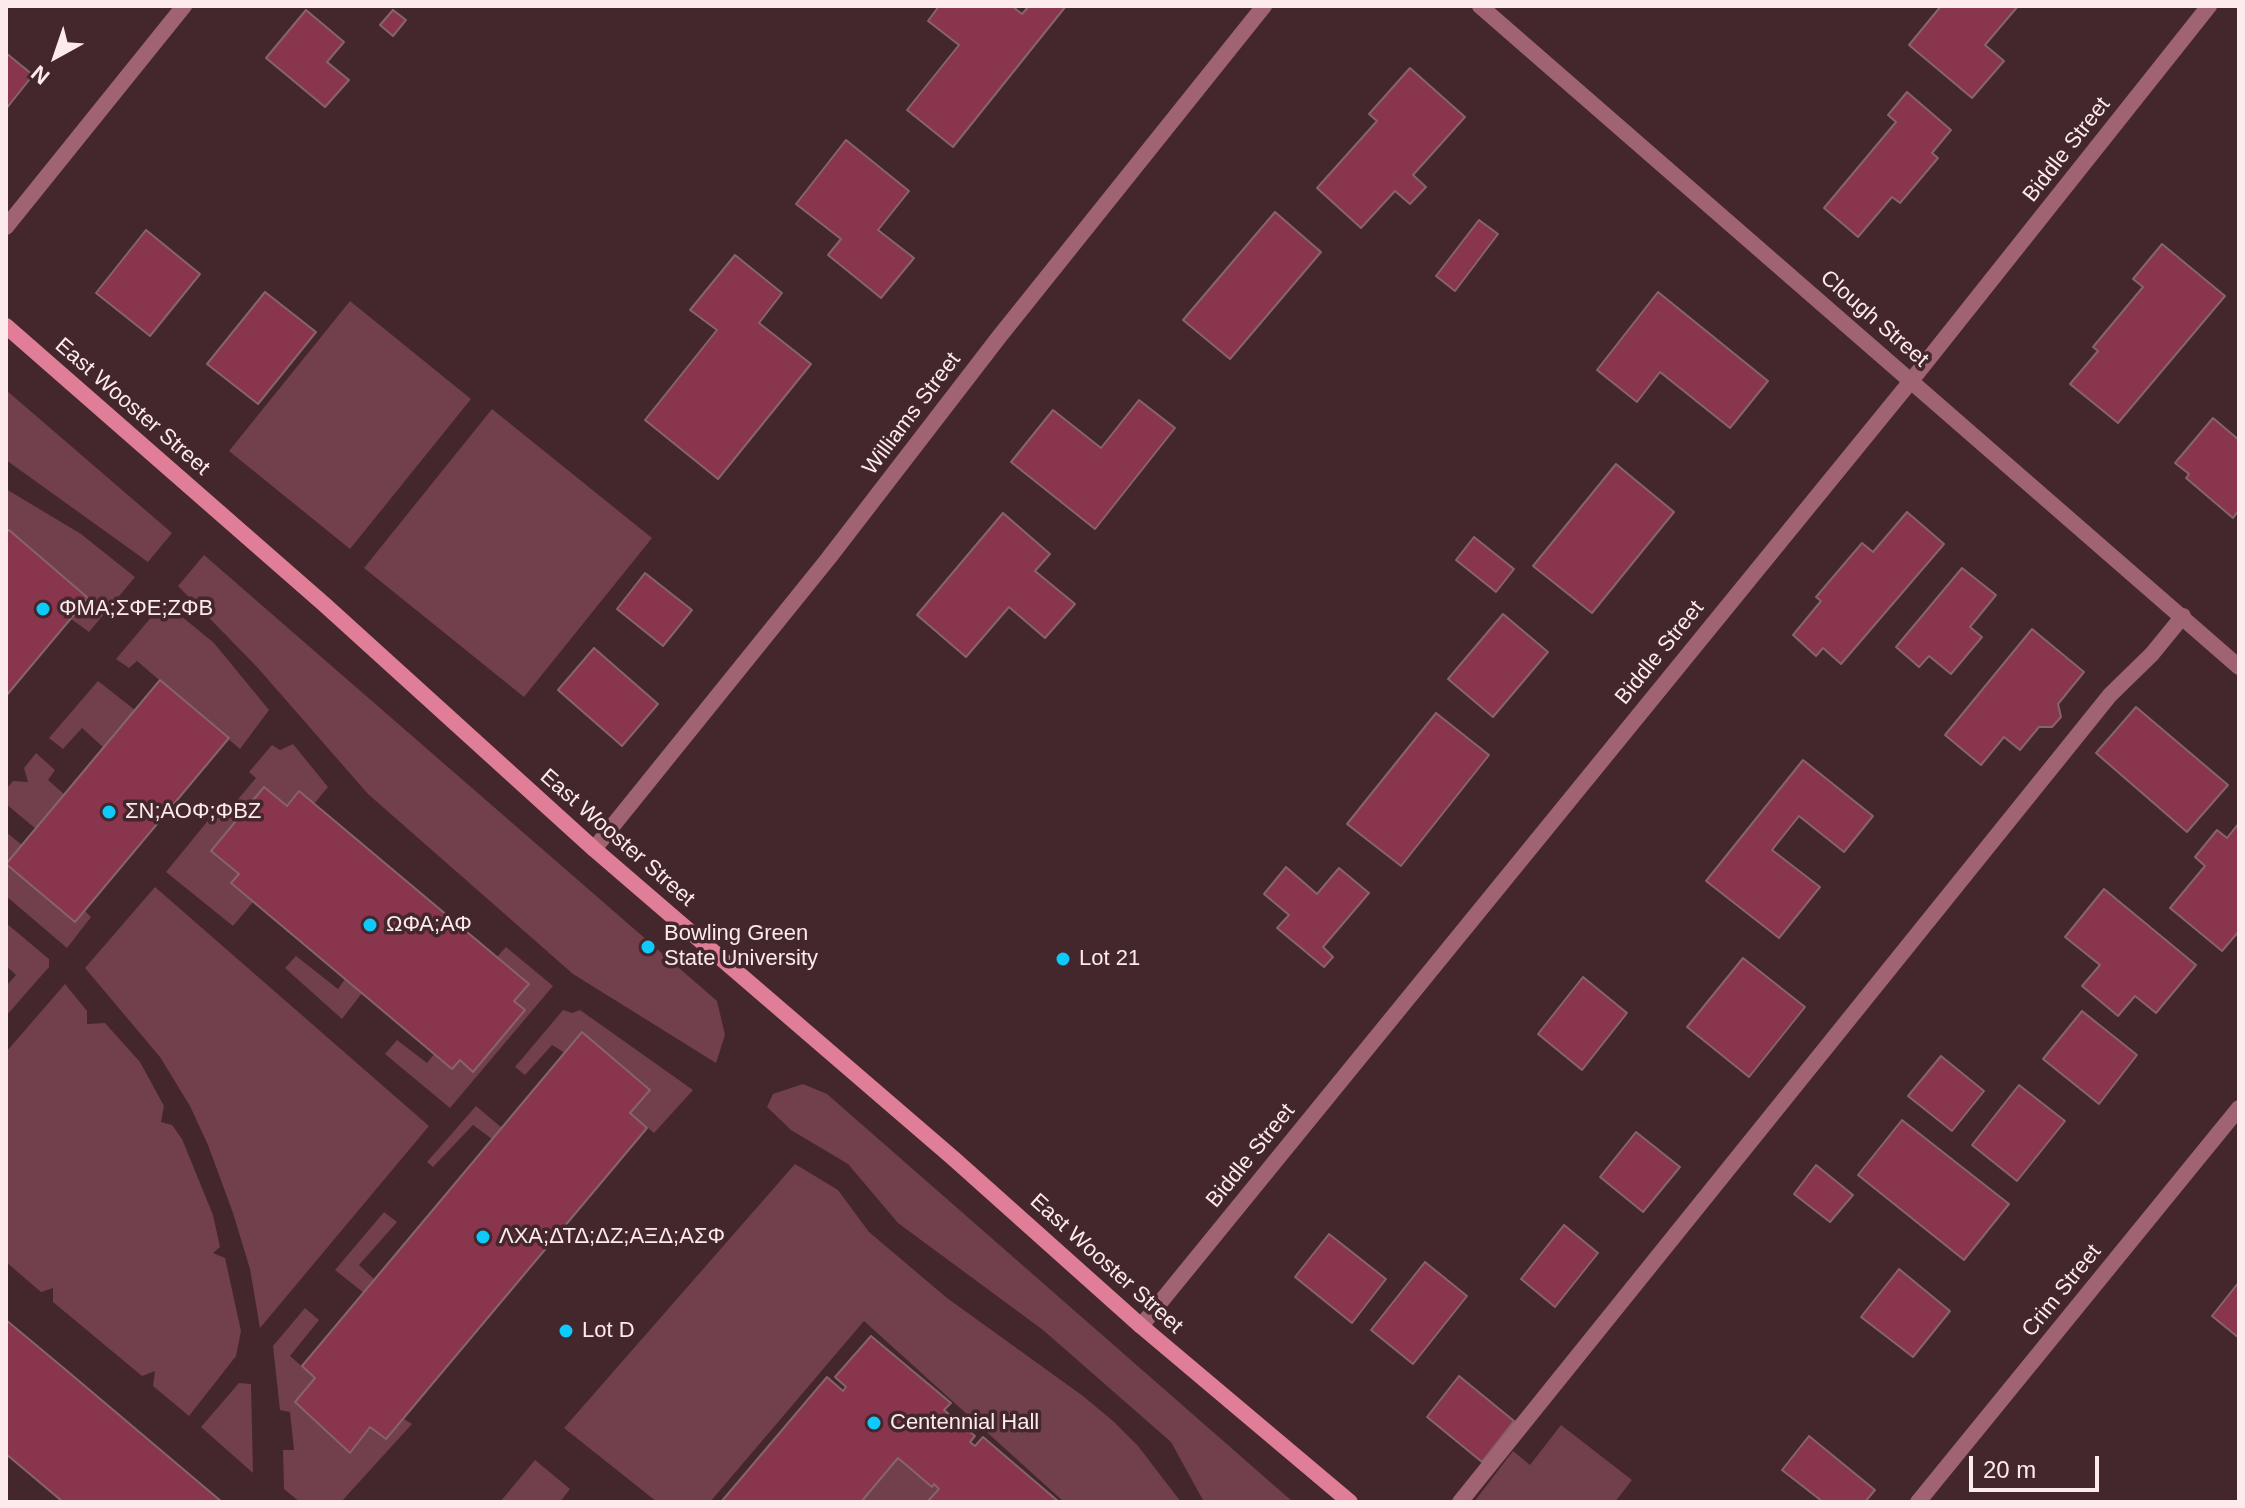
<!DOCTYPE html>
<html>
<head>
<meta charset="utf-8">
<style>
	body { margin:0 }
	#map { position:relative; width:2245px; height:1508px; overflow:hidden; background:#43272d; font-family:Arial,sans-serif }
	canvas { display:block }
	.frame { position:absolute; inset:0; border:8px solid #fdeaed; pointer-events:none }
	.north { position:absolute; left:16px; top:16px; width:80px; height:80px; -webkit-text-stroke:6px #43272d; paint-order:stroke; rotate:220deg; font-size:22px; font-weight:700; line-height:32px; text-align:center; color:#fdeaed }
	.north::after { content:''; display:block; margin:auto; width:28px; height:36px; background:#fdeaed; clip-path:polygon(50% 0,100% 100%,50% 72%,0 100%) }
	.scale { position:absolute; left:1969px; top:1456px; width:130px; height:36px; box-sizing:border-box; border:4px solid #fdeaed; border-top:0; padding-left:10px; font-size:24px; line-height:28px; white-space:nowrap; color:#fdeaed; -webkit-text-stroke:6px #43272d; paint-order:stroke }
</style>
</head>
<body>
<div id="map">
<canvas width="2245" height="1508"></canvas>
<div class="frame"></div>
<div class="north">N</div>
<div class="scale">20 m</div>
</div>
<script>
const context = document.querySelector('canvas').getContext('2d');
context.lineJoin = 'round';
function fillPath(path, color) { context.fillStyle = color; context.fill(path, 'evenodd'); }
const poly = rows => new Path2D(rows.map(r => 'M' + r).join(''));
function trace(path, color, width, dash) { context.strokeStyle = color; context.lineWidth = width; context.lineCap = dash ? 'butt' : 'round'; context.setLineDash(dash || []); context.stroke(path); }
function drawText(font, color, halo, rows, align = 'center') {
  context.font = font + ' Arial,sans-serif'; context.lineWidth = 7; context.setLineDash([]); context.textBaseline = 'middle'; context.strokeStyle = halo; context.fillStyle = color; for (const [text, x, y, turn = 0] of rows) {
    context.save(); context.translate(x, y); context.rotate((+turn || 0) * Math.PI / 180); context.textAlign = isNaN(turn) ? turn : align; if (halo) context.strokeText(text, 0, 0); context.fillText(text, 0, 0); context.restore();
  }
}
fillPath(poly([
	[350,301,471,399,350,549,229,451],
	[6,390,172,533,148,562,6,460],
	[492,409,652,538,524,697,364,568],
	[6,489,81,534,135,577,89,632,71,619,88,598,9,531,6,533],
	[204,555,717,1001,725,1035,716,1063,573,974,368,794,257,667,178,586],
	[164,602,214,643,269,710,240,749,137,661,129,668,116,659],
	[98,681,135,710,104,748,82,728,63,749,49,738],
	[293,744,328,787,314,804,299,791,287,806,264,787,211,850,239,874,231,884,253,902,233,926,166,872,215,812,222,818,256,778,249,772,272,745,280,750],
	[36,753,55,770,48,780,65,795,36,829,6,804,6,789,13,781,28,782,24,768],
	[6,832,22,845,75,922,85,911,91,917,67,948,6,896],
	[155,887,429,1126,260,1328,250,1269,233,1213,208,1145,190,1106,160,1057,85,968],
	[6,923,49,959,49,967,6,1016,6,986,16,975,6,966],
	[506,947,553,986,450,1108,385,1054,397,1040,427,1063,434,1054,452,1069,460,1060,474,1071,525,1010,514,1001,528,984,497,957],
	[296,956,338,989,345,979,362,993,342,1019,285,968],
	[65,984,87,1011,87,1024,105,1023,140,1062,164,1106,161,1122,172,1125,182,1139,213,1215,220,1247,213,1253,225,1258,241,1331,236,1356,189,1416,153,1386,155,1371,142,1376,53,1302,53,1288,41,1292,6,1262,6,1052],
	[563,1010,572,1013,580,1010,693,1090,654,1133,630,1113,650,1089,583,1033,565,1053,552,1045,525,1075,515,1067],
	[803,1084,827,1094,1293,1502,1204,1502,1171,1442,1043,1330,898,1223,848,1164,791,1130,767,1107,773,1094],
	[476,1106,502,1128,492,1139,473,1125,433,1167,427,1162],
	[795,1164,838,1190,869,1232,947,1298,1083,1396,1113,1421,1138,1446,1181,1502,1064,1502,864,1321,710,1502,657,1502,564,1428],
	[384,1212,397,1222,359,1265,375,1280,364,1293,335,1270],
	[305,1308,319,1320,290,1356,315,1378,295,1403,349,1453,370,1427,386,1439,404,1419,412,1424,341,1502,300,1502,284,1489,283,1450,294,1450,290,1412,280,1410,273,1346],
	[239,1383,251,1384,253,1473,201,1427],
	[1561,1425,1632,1480,1615,1502,1474,1502,1513,1451,1530,1465],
	[898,1458,931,1486,934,1484,939,1489,927,1502,860,1502],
	[535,1460,570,1489,560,1502,500,1502]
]), '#723f4c');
const building = poly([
	[939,6,1012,6,1022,14,1029,6,1066,6,953,147,907,110,959,45,928,21,939,6],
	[1941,6,2018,6,1985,45,2004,61,1972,98,1909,45,1941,6],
	[306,10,344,42,327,62,349,80,325,107,266,58,306,10],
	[393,10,406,20,393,36,380,25,393,10],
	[6,53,33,75,6,109,6,53],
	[1410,68,1465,117,1413,175,1426,187,1410,204,1395,191,1361,228,1317,188,1377,121,1369,114,1410,68],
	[1907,92,1951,130,1932,153,1938,158,1900,203,1892,197,1858,237,1824,208,1896,122,1888,115,1907,92],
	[846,140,909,191,878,230,914,258,881,298,828,255,841,239,796,204,846,140],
	[1275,212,1321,252,1230,359,1183,320,1275,212],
	[1479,220,1498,234,1455,291,1436,276,1479,220],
	[146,230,200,274,150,336,96,293,146,230],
	[2162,244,2225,296,2118,423,2070,384,2098,351,2093,347,2143,287,2133,279,2162,244],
	[735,255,782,293,759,323,811,364,718,479,645,420,717,330,690,310,735,255],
	[265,292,316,332,258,404,207,364,265,292],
	[1658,292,1768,381,1730,428,1660,372,1637,402,1597,370,1658,292],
	[1139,400,1175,428,1095,529,1011,462,1053,410,1101,448,1139,400],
	[2213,418,2239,440,2239,510,2233,518,2186,478,2189,474,2175,463,2213,418],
	[1616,464,1674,512,1592,613,1533,566,1616,464],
	[1907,512,1944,544,1841,664,1823,648,1816,656,1793,635,1821,601,1816,597,1862,543,1873,552,1907,512],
	[1003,513,1050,554,1035,571,1075,604,1045,638,1009,607,966,657,917,615,1003,513],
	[9,530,88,598,6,696,6,533,9,530],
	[1474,537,1514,569,1496,592,1456,560,1474,537],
	[1962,568,1996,595,1970,627,1982,637,1951,674,1929,656,1919,667,1896,647,1962,568],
	[645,573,692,610,663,646,617,609,645,573],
	[1503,614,1548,652,1493,717,1448,679,1503,614],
	[2032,629,2084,672,2058,704,2061,717,2052,727,2039,727,2020,750,2004,737,1981,765,1945,735,2032,629],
	[594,648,658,704,622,746,558,690,594,648],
	[160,680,229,738,75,922,6,864,160,680],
	[2136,707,2228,785,2187,832,2096,753,2136,707],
	[1436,713,1489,755,1401,866,1347,824,1436,713],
	[1803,760,1873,816,1844,852,1799,816,1772,850,1820,887,1779,938,1706,881,1803,760],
	[264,787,287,806,299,791,529,984,514,1001,525,1010,473,1072,460,1060,452,1069,231,883,239,874,211,851,264,787],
	[2239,823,2239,931,2222,951,2170,908,2205,866,2195,857,2217,830,2227,838,2239,823],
	[1286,867,1317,894,1339,868,1369,893,1323,947,1333,957,1324,967,1277,928,1289,915,1264,894,1286,867],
	[2104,889,2196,965,2156,1013,2135,996,2118,1016,2082,986,2100,965,2065,937,2104,889],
	[1743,958,1805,1007,1749,1077,1687,1027,1743,958],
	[1583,977,1627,1013,1582,1070,1538,1034,1583,977],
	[2082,1011,2137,1055,2099,1104,2043,1059,2082,1011],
	[582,1032,650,1090,630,1113,647,1128,386,1439,370,1427,350,1453,295,1402,315,1378,302,1366,582,1032],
	[1941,1056,1984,1091,1952,1131,1908,1096,1941,1056],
	[2019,1085,2065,1121,2017,1181,1972,1145,2019,1085],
	[1902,1120,2009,1204,1964,1260,1858,1175,1902,1120],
	[1636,1132,1680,1167,1643,1212,1600,1177,1636,1132],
	[1816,1165,1853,1195,1830,1222,1794,1194,1816,1165],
	[1564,1225,1598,1253,1555,1307,1521,1279,1564,1225],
	[1329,1234,1386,1279,1352,1323,1295,1277,1329,1234],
	[1425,1262,1467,1296,1413,1364,1371,1330,1425,1262],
	[1899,1269,1950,1311,1913,1357,1861,1317,1899,1269],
	[2239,1282,2239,1338,2212,1316,2239,1282],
	[6,1320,66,1370,222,1502,63,1502,6,1454,6,1320],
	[871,1336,951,1403,944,1410,975,1436,970,1442,975,1446,983,1437,1059,1502,927,1502,939,1489,934,1484,932,1487,898,1458,861,1502,721,1502,827,1377,843,1391,846,1387,835,1377,871,1336],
	[1459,1376,1514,1421,1482,1462,1427,1417,1459,1376],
	[1809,1436,1875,1490,1865,1502,1823,1502,1782,1470,1809,1436]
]);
fillPath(building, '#8a354e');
trace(building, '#85646a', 2);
trace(poly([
	[1460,1502,2110,695,2152,654,2183,616]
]), '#a06371', 16);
trace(poly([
	[6,227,184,6],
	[594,849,828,559,999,337,1264,6],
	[1141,1326,1911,381,2209,6],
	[1918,1502,2239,1108]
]), '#a06371', 16);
trace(poly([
	[1480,6,2239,667]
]), '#a06371', 16);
trace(poly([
	[6,326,325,605,594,849,953,1158,1141,1326,1350,1502]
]), '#df7e96', 16);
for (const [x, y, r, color] of [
	[43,609,8,"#0dcafa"],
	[109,812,8,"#0dcafa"],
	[370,925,8,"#0dcafa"],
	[648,947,8,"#0dcafa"],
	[1063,959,8,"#0dcafa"],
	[483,1237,8,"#0dcafa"],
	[566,1331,8,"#0dcafa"],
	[874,1423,8,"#0dcafa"]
]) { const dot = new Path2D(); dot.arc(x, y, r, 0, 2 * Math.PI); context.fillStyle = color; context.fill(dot); trace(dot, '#43272d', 3); }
drawText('22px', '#fdeaed', '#43272d', [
	["Biddle Street",2067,150,-52],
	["Clough Street",1874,319,41],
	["East Wooster Street",132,407,41],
	["Williams Street",912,414,-53],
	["Biddle Street",1660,653,-51],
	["East Wooster Street",617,838,41],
	["Biddle Street",1251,1156,-51],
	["East Wooster Street",1106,1264,42],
	["Crim Street",2062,1291,-51]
]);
drawText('22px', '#fdeaed', '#43272d', [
	["ΦΜΑ;ΣΦΕ;ΖΦΒ",59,609],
	["ΣΝ;ΑΟΦ;ΦΒΖ",125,812],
	["ΩΦΑ;ΑΦ",386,925],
	["Bowling Green",664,934],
	["State University",664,959],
	["Lot 21",1079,959],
	["ΛΧΑ;ΔΤΔ;ΔΖ;ΑΞΔ;ΑΣΦ",499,1237],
	["Lot D",582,1331],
	["Centennial Hall",890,1423]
], 'left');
</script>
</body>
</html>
